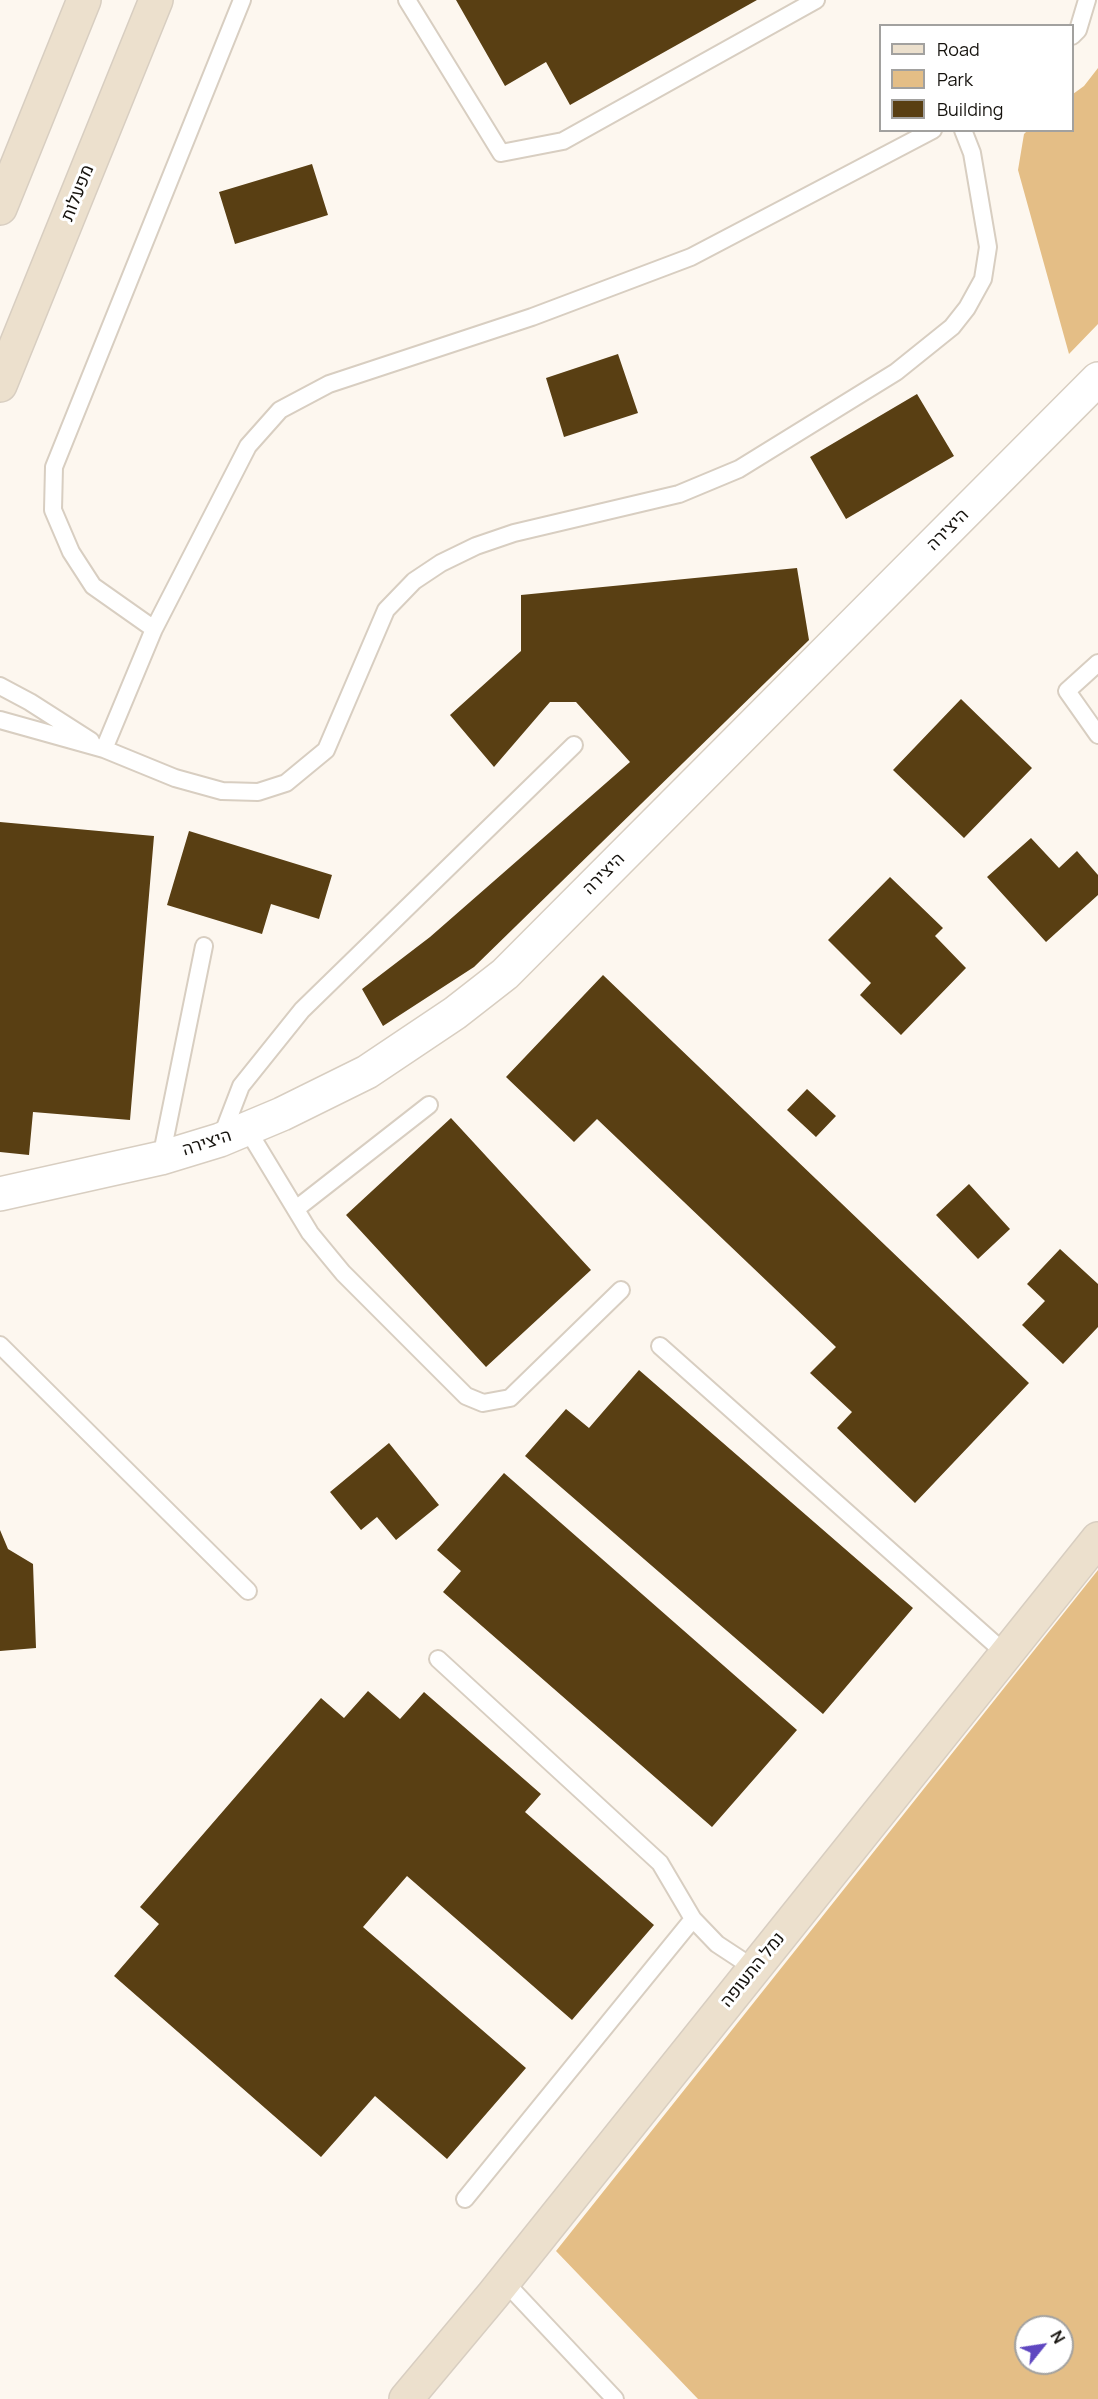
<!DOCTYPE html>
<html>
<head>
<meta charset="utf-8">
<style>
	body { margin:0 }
	#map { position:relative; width:1098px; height:2399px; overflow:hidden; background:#fdf7ef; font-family:Manrope,sans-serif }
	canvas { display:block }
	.legend { position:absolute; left:879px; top:24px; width:195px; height:108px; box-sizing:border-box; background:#fff; border:2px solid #a2a19f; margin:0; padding:8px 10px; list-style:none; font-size:18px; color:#16130e }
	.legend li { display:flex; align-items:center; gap:12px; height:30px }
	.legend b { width:30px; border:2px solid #a2a19f }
	.north { position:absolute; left:1014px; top:2315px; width:60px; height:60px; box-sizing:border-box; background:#fff; border:2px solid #a2a19f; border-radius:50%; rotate:60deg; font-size:16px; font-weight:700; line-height:24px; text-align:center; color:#16130e }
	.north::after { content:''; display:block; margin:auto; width:21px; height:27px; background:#5f47c0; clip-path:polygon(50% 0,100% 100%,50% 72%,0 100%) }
</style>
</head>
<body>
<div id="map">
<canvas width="1098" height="2399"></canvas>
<ul class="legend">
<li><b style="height:8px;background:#ece0cd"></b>Road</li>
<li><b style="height:16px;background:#e4be86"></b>Park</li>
<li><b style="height:16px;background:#593f13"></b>Building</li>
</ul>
<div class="north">N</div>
</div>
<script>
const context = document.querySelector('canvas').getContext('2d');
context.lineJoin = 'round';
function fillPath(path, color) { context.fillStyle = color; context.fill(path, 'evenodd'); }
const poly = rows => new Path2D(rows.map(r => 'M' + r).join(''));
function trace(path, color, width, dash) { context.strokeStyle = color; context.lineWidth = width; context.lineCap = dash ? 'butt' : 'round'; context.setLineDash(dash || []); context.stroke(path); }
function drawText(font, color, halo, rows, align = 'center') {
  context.font = font + ' Manrope,Heebo,sans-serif'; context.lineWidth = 6; context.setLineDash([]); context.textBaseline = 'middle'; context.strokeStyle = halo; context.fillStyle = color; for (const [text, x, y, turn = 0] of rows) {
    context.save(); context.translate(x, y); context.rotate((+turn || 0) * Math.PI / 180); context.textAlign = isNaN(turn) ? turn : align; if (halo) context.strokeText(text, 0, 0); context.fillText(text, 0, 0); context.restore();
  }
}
fillPath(poly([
	[1098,68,1098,324,1069,354,1018,170,1024,134,1027,131,1072,130,1073,94,1084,86],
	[1098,1570,1098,2399,698,2399,556,2251],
	[1026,2327,1062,2327,1062,2363,1026,2363]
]), '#e4be86');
fillPath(poly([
	[456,0,757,0,570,105,546,62,505,86],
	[312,164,328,215,235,244,219,192],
	[618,354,638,413,564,437,546,378],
	[917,394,954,456,846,519,810,457],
	[797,568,809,640,474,967,383,1026,362,989,430,937,630,762,576,702,550,702,494,767,450,715,521,651,521,595],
	[961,699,1032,768,964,838,893,770],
	[0,822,154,836,130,1120,33,1112,29,1155,0,1152],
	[189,831,332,875,319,919,271,904,262,934,167,905],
	[1031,838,1059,868,1077,851,1098,875,1098,895,1046,942,987,877],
	[890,877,943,928,935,936,966,968,901,1035,860,995,871,983,828,940],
	[603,975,1029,1383,915,1503,837,1428,852,1412,810,1373,836,1347,597,1119,574,1142,506,1077],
	[807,1089,836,1116,816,1137,787,1110],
	[451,1118,591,1270,486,1367,346,1215],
	[969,1184,1010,1229,978,1259,936,1215],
	[1060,1249,1098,1284,1098,1327,1063,1364,1022,1325,1045,1301,1027,1284],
	[639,1370,913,1608,823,1714,525,1456,566,1409,589,1428],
	[389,1443,439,1505,396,1540,377,1517,361,1530,330,1492],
	[504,1473,797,1730,712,1827,443,1592,461,1571,437,1550],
	[0,1530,8,1549,33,1564,36,1648,0,1651],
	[368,1691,400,1719,424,1692,541,1794,525,1812,654,1925,572,2020,407,1876,363,1927,526,2068,447,2159,375,2096,321,2157,114,1976,159,1924,140,1907,321,1698,344,1718]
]), '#593f13');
const lane = poly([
	[407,0,501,153,563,141,816,0],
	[1072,36,1078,30,1087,0],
	[154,629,93,586,71,552,53,510,54,467,242,0],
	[1098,663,1067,691,1098,735],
	[0,686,30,702,91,741],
	[0,720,104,749,175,778,222,791,258,792,286,783,326,750,386,610,414,581,441,563,476,546,514,533,679,494,739,469,896,372,952,327,967,308,983,279,988,247,972,153,963,130],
	[104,749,154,629,248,446,280,410,329,384,532,317,691,257,933,130],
	[247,1129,310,1233,343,1273,466,1396,483,1403,510,1398,621,1290],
	[221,1138,241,1086,302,1010,574,745],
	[161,1158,204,946],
	[296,1209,429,1105],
	[0,1345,248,1591],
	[660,1346,1006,1654],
	[438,1659,660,1863,693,1919,717,1944,755,1969],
	[465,2199,693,1919],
	[504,2281,615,2399]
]);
const street = poly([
	[0,1194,161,1158,220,1140,282,1114,367,1072,455,1013,505,974,1098,379]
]);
const secondary = poly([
	[0,208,84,0],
	[0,385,156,0],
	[406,2399,493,2295,1098,1539]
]);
trace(lane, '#d8cec1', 20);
trace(street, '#d8cec1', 36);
trace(secondary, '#d8cec1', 36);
trace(lane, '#fff', 16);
trace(street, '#fff', 33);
trace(secondary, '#ece0cd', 33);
drawText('18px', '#16130e', '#fff', [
	["מפעלות",78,193,-68],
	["היצירה",948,530,-45],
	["היצירה",604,874,-45],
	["היצירה",207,1143,-18],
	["נמל התעופה",753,1970,-51]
]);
</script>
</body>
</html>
